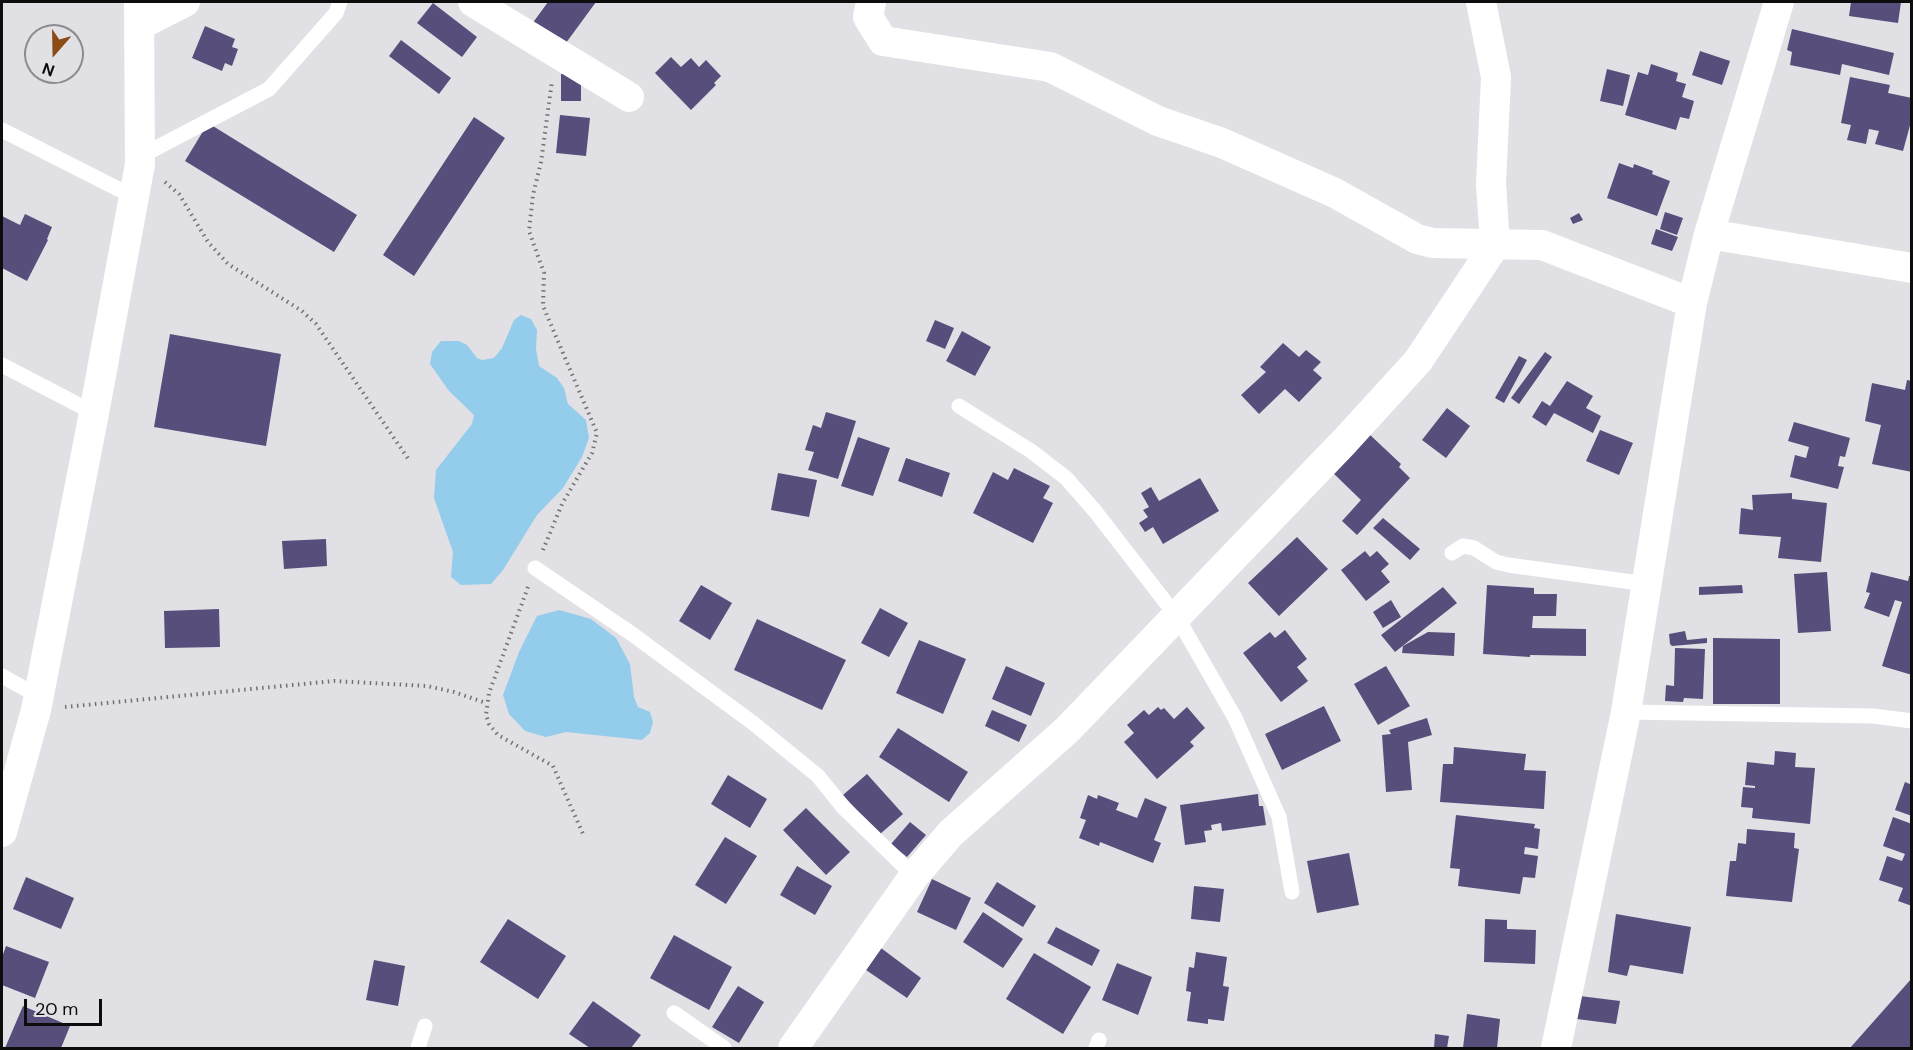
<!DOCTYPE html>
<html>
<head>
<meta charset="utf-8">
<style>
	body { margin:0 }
	#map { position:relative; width:1913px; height:1050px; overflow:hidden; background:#e1e0e5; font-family:"DM Sans",sans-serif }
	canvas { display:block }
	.frame { position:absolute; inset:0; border:3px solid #0d0d0e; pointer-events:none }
	.north { position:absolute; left:24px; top:24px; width:60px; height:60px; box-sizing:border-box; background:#e1e0e5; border:2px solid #8c8c8f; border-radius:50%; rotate:200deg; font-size:16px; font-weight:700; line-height:24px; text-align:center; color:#0d0d0e }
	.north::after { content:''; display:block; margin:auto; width:21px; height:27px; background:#8c4c16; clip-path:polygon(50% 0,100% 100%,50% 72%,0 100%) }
	.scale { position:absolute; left:24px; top:999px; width:78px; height:27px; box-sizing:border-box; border:3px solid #0d0d0e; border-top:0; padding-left:8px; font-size:18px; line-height:21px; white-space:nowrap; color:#0d0d0e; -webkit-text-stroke:4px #e1e0e5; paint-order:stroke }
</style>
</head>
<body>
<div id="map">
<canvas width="1913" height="1050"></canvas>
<div class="frame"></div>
<div class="north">N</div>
<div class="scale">20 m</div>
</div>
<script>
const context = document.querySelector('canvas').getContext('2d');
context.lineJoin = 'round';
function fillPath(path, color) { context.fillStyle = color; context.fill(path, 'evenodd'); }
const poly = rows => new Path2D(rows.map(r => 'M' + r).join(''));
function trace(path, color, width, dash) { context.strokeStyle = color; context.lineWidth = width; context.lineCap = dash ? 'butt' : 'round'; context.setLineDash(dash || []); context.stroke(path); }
fillPath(poly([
	[521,315,531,319,537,330,536,349,539,366,557,378,564,388,568,404,586,420,589,438,582,457,563,488,537,515,503,570,491,584,461,585,451,577,453,552,434,498,436,470,472,424,474,415,449,391,430,364,432,352,441,341,459,341,467,345,477,358,482,360,494,358,502,348,514,320],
	[559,610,591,619,616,638,630,664,634,697,638,707,650,712,653,722,650,733,642,740,566,732,546,737,525,731,509,714,503,695,519,652,537,616]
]), '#94cceb');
fillPath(poly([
	[548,2,596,2,563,47,532,24],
	[1851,2,1901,2,1898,23,1849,16],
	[433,3,477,37,462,57,417,23],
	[205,26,235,39,232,47,238,49,232,66,225,63,222,71,192,58],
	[1792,29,1894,53,1889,75,1842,64,1840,75,1790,65,1792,52,1787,50],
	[401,40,451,78,439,94,389,56],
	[1700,51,1730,61,1722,85,1692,75],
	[671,57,681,67,691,58,699,67,706,60,721,76,714,83,716,85,691,110,655,73],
	[1651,64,1678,73,1676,81,1686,84,1682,97,1694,101,1689,119,1680,117,1676,130,1625,115,1638,72,1648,75],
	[1607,69,1630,75,1623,106,1600,101],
	[561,74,581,74,581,101,561,101],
	[1850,77,1890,85,1888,93,1912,98,1912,118,1903,151,1875,144,1879,131,1869,129,1866,144,1847,140,1851,125,1841,123],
	[560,115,590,118,586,156,556,153],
	[474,117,505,138,414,276,383,255],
	[208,123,357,215,334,252,185,161],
	[1619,163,1633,168,1634,164,1653,171,1652,174,1670,181,1657,216,1607,198],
	[1665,212,1683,218,1677,235,1660,229],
	[1579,213,1583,220,1573,224,1570,218],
	[25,214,52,227,47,239,48,240,27,281,2,268,2,216,20,225],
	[1656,229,1678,237,1672,251,1651,244],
	[935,320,954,328,945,349,926,341],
	[962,331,991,347,975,376,946,361],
	[170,334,281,354,266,446,154,427],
	[1283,343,1299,357,1306,350,1321,362,1313,370,1322,378,1299,402,1285,389,1259,414,1241,395,1266,372,1260,367],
	[1545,352,1552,357,1519,404,1511,398],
	[1519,356,1527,360,1504,403,1495,398],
	[1907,380,1912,381,1912,472,1872,464,1881,425,1865,421,1872,383,1905,390],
	[1567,381,1593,396,1586,408,1601,416,1593,433,1554,413,1546,426,1532,417,1542,401,1550,406],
	[1447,408,1470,426,1446,458,1422,440],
	[826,412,856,421,838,479,808,470,814,452,805,450,813,425,821,428],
	[1794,422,1850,438,1845,457,1840,456,1838,466,1844,467,1838,489,1790,477,1795,455,1806,458,1809,447,1788,441],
	[1600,430,1633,443,1619,475,1586,461],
	[1368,433,1401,464,1399,467,1410,478,1357,535,1342,521,1361,500,1331,471],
	[858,437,890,448,873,496,841,486],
	[906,458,950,473,942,497,898,481],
	[1014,468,1050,486,1043,498,1053,503,1033,543,973,513,993,472,1008,480],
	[778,473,817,480,809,517,771,510],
	[1200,478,1219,511,1163,544,1153,527,1145,532,1139,523,1148,517,1143,510,1149,507,1141,493,1151,487,1159,501],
	[1792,493,1792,499,1827,503,1821,562,1778,558,1781,537,1739,534,1741,508,1753,510,1752,495],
	[1383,518,1420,549,1410,560,1373,528],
	[1297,537,1328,569,1279,616,1248,583],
	[326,539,327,566,284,569,282,541],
	[1365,551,1370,557,1377,551,1389,564,1381,571,1390,582,1366,601,1341,570],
	[1827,572,1831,631,1798,633,1794,574],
	[1871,572,1908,581,1909,576,1912,576,1912,675,1882,666,1902,602,1895,600,1889,617,1864,608,1870,593,1866,592],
	[701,585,732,603,710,640,679,621],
	[1487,585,1534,588,1534,594,1557,594,1556,616,1533,616,1532,628,1586,629,1586,656,1530,655,1530,657,1483,654],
	[1742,585,1743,593,1699,595,1699,587],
	[1443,587,1457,603,1395,652,1381,635],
	[1391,600,1401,617,1383,628,1373,612],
	[880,608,908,623,889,657,861,643],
	[219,609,220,647,165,648,164,611],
	[757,619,846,660,822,710,734,670],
	[1285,630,1307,659,1297,667,1308,681,1281,702,1243,653,1270,632,1275,638],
	[1685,631,1687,640,1707,638,1707,643,1672,646,1670,644,1669,634],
	[1428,632,1455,633,1454,656,1402,653,1403,646],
	[1713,638,1780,639,1780,704,1713,704],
	[919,640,966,659,943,714,896,693],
	[1675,648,1705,649,1703,699,1684,698,1683,702,1665,701,1666,685,1674,686],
	[1006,666,1045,683,1031,716,992,699],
	[1386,666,1410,706,1378,725,1354,684],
	[1324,706,1341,741,1282,770,1265,734],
	[1158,707,1161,710,1164,708,1174,719,1187,707,1205,728,1190,742,1194,746,1157,779,1124,742,1134,733,1127,725,1144,710,1149,715],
	[992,710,1027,725,1019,742,985,726],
	[1427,718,1432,735,1408,742,1412,790,1386,792,1382,735,1391,734,1389,730],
	[898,728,968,772,949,802,879,757],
	[1454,747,1526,754,1524,770,1546,771,1544,809,1440,802,1443,764,1453,764],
	[1775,751,1796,753,1795,767,1815,768,1810,824,1752,818,1753,808,1741,807,1743,787,1755,788,1755,786,1745,785,1747,762,1774,765],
	[867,774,903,814,879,835,843,795],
	[728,775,767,799,750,828,711,804],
	[1905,782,1912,785,1912,816,1895,810],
	[1258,794,1259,806,1263,806,1266,825,1222,831,1221,823,1211,825,1212,830,1204,831,1206,842,1185,845,1180,805],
	[1088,795,1097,799,1098,795,1119,803,1116,810,1137,818,1145,798,1167,807,1154,840,1161,843,1153,863,1100,842,1099,846,1079,838,1086,820,1080,818],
	[806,808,850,852,826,875,783,830],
	[1456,815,1535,824,1534,828,1540,829,1538,849,1525,847,1524,854,1538,856,1535,878,1523,877,1520,894,1458,886,1460,869,1450,868],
	[1893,817,1912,824,1912,906,1898,901,1903,888,1879,880,1887,856,1902,861,1905,854,1883,846],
	[910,822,926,835,907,857,891,844],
	[1747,829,1795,833,1794,848,1799,849,1792,902,1726,896,1730,861,1736,861,1738,843,1746,844],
	[725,837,757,856,726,904,695,885],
	[1349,853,1359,905,1317,913,1307,861],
	[797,866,832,886,815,915,780,895],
	[26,877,74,898,61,929,13,909],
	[932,879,971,898,956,930,917,912],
	[997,882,1036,906,1023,927,984,903],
	[1194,886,1224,889,1220,922,1191,919],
	[983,912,1023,939,1003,968,963,942],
	[1616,914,1691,927,1683,974,1630,965,1627,976,1608,972],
	[508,919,566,956,538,999,480,962],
	[1485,919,1507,920,1507,929,1536,930,1535,964,1484,962],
	[1056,927,1100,950,1092,966,1047,943],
	[674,935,732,967,709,1010,650,978],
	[6,946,49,962,35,998,2,985,2,957],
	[881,948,921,978,907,998,866,970],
	[1196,952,1227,957,1223,986,1229,987,1224,1021,1208,1019,1208,1024,1187,1021,1191,992,1186,991,1189,967,1194,968],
	[1034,953,1091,987,1063,1034,1006,999],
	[374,960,405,966,398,1006,366,1000],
	[1117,963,1152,977,1138,1015,1102,1000],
	[1912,978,1912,1048,1850,1048],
	[738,986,764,1002,739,1043,712,1027],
	[1580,996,1620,1001,1616,1024,1577,1019],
	[593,1001,641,1035,631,1048,590,1048,569,1034],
	[23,1006,70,1026,61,1048,5,1048],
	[1467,1014,1500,1019,1497,1048,1463,1048],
	[1435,1034,1449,1036,1447,1048,1434,1048]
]), '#574e7b');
trace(poly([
	[165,182,179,194,208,242,228,264,302,311,316,324,409,460],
	[543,550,562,504,592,453,597,433,543,306,544,273,529,231,533,195,541,162,552,81],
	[528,587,489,693,486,715,489,724,498,735,553,766,583,834],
	[65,707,334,681,427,686,454,692,486,703]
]), '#727275', 4, [1.5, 4.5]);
trace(poly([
	[2,130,134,197],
	[141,156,269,89,336,13,340,2],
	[2,365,94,413],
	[959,406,1031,451,1066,478,1095,511,1177,617,1235,718,1279,817,1292,892],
	[1452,553,1463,546,1474,548,1496,562,1508,565,1647,584],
	[535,568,632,634,753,723,818,776,843,807,914,876],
	[2,676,38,696],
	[1626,712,1873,716,1912,721],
	[674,1013,724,1048],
	[418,1048,425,1026],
	[1096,1048,1099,1040]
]), '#fff', 15);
trace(poly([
	[473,2,629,97],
	[871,2,868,17,883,41,1050,67,1158,121,1222,143,1335,193,1417,239,1433,243,1542,245,1692,303],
	[140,25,185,2],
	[1709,234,1912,268],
	[2,832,36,710,94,413,140,164,139,2],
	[793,1048,914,876,951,833,1067,730,1345,441,1418,361,1495,245,1491,184,1496,77,1481,2],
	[1556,1048,1626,712,1692,303,1709,234,1779,2]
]), '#fff', 30);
</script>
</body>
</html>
